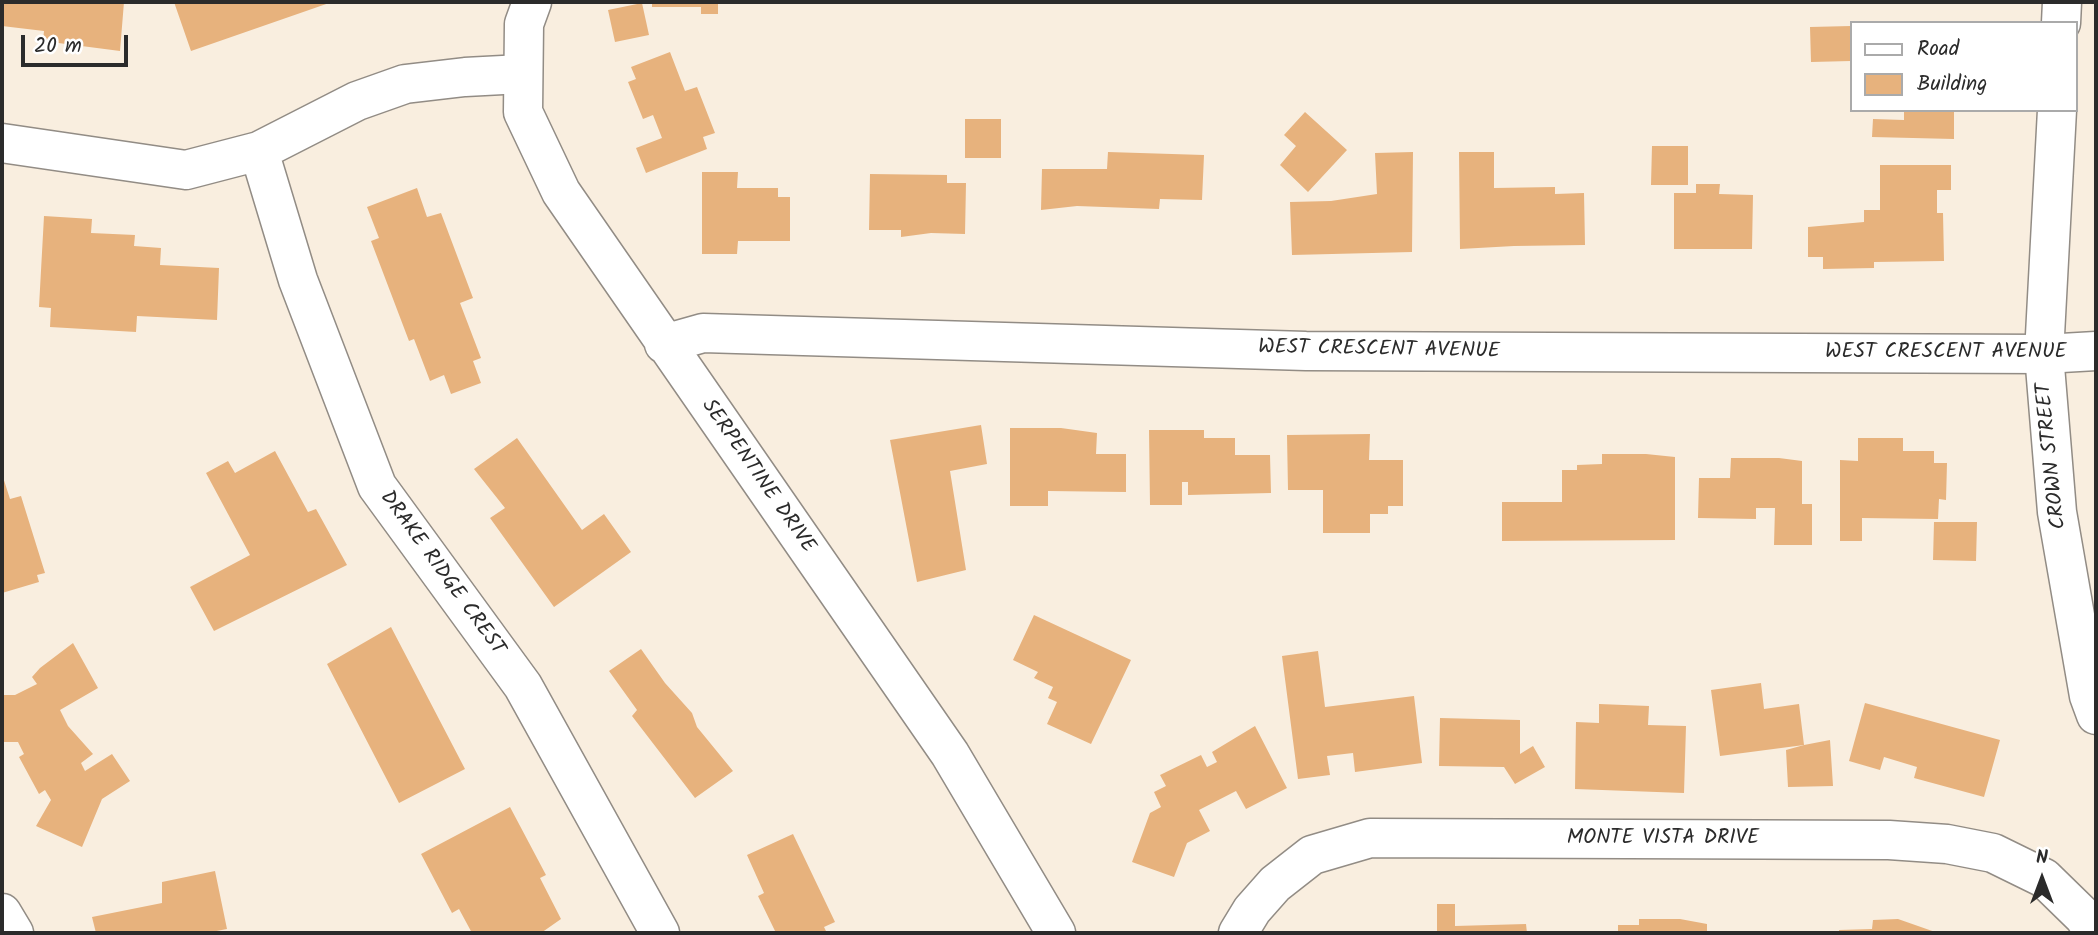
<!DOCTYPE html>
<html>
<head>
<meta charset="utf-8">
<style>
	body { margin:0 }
	#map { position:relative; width:2098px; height:935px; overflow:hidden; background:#f9eedf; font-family:Kalam,sans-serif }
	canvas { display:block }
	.frame { position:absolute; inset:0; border:4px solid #2b2b2b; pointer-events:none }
	.legend { position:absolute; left:1850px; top:21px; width:228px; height:91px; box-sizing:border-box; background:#fff; border:2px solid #aaa; margin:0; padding:9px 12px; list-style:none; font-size:21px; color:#2b2b2b }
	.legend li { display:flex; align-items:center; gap:14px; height:35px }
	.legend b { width:35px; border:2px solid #aaa }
	.north { position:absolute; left:2007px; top:844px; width:70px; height:70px; -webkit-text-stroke:5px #fff; paint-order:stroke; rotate:0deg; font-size:19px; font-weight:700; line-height:28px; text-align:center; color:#2b2b2b }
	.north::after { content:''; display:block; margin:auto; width:24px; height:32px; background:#2b2b2b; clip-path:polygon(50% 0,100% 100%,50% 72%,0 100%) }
	.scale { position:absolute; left:21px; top:35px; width:107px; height:32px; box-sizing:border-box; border:4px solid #2b2b2b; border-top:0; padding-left:9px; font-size:21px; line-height:24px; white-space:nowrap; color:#2b2b2b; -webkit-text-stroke:5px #fff; paint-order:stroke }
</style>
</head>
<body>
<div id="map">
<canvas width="2098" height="935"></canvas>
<div class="frame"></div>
<ul class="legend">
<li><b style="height:9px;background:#fff"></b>Road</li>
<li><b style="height:19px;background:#e7b27d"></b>Building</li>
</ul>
<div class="north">N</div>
<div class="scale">20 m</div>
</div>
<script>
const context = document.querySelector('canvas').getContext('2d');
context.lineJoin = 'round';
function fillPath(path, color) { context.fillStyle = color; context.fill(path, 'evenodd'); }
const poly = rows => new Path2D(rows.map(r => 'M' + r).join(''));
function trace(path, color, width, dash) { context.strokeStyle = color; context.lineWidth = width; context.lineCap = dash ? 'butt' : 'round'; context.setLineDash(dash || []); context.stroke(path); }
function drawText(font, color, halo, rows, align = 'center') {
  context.font = font + ' Kalam,sans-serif'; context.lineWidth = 5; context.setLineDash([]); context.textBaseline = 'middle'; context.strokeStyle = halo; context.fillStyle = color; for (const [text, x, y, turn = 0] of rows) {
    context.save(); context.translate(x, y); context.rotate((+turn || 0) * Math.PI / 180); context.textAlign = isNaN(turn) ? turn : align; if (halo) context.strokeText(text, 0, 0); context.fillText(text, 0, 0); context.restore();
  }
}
fillPath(poly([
	[2,2,124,2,120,51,43,41,44,31,2,26],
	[174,2,332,2,191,51],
	[652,2,718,2,718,14,701,14,701,7,652,7],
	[642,3,649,35,615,42,608,10],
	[1851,26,1851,61,1811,62,1810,27],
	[670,52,685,91,697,87,715,133,703,137,707,149,646,173,636,148,662,138,653,115,643,119,628,82,636,79,631,67],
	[1904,110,1954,110,1954,139,1872,137,1873,119,1904,120],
	[1305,112,1347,150,1308,192,1280,165,1296,146,1284,135],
	[965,119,1001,119,1001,158,965,158],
	[1652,146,1688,146,1688,185,1651,185],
	[1108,152,1204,155,1202,200,1160,199,1159,209,1077,206,1041,210,1042,169,1107,169],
	[1413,152,1412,252,1292,255,1290,202,1331,201,1377,194,1375,153],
	[1459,152,1494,152,1494,188,1555,187,1555,194,1584,193,1585,245,1514,246,1460,249],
	[1880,165,1951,165,1951,190,1937,190,1937,213,1943,213,1944,261,1874,262,1874,268,1823,269,1823,257,1808,257,1808,227,1864,222,1864,210,1880,210],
	[702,172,738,172,737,188,778,188,778,197,790,197,790,241,738,241,737,254,702,254],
	[870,174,947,175,947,183,966,183,965,234,931,233,901,237,901,230,869,230],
	[1696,184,1720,184,1719,194,1753,195,1752,249,1674,249,1674,193,1696,193],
	[417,188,427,217,441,213,473,298,460,303,481,358,473,361,481,383,451,394,444,375,430,381,414,339,409,341,371,241,379,238,367,207],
	[44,216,92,219,91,233,135,235,134,246,161,248,160,265,219,268,217,320,137,316,136,332,50,327,51,308,39,307],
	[981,425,987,464,950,471,966,570,917,582,890,440],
	[1010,428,1061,428,1097,433,1096,454,1126,454,1126,492,1048,491,1048,506,1010,506],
	[1149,430,1204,430,1204,438,1235,438,1235,455,1270,455,1271,493,1188,495,1188,482,1182,482,1182,505,1150,505],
	[1370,434,1369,460,1403,460,1403,506,1388,506,1388,514,1370,514,1370,533,1323,533,1323,490,1288,490,1287,435],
	[517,438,582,530,604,514,631,552,554,607,490,518,505,508,474,469],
	[1858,438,1903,438,1903,451,1934,451,1934,463,1947,463,1946,500,1939,499,1938,519,1862,518,1862,541,1840,541,1840,460,1858,461],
	[275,451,308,512,316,509,347,565,214,631,190,587,250,555,206,473,228,461,235,473],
	[1602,454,1646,454,1675,457,1675,540,1502,541,1502,502,1562,502,1562,470,1577,470,1577,465,1602,464],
	[1731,458,1779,458,1802,461,1802,504,1812,504,1812,545,1774,545,1775,508,1756,508,1756,519,1698,518,1699,478,1730,478],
	[2,474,10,499,21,496,45,573,37,575,39,582,2,593],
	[1934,522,1977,522,1976,561,1933,560],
	[1034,615,1131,660,1091,744,1047,724,1057,702,1048,698,1053,687,1034,678,1038,672,1013,660],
	[391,627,465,769,399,803,327,664],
	[73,643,98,688,60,710,68,726,93,754,81,763,85,771,112,754,130,781,102,799,82,847,36,826,51,800,45,790,39,794,19,757,24,754,18,742,2,742,2,695,15,695,37,684,32,677,40,668],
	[641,649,665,683,692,713,697,727,733,771,695,798,632,716,637,710,609,671],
	[1318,651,1325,707,1414,696,1422,763,1355,772,1353,753,1327,756,1330,775,1298,779,1282,656],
	[1761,683,1764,709,1799,704,1804,745,1830,740,1833,786,1788,787,1786,750,1804,745,1720,756,1711,690],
	[1865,703,2000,740,1984,797,1914,778,1917,767,1884,757,1880,770,1849,761],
	[1599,704,1649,706,1648,725,1686,726,1684,793,1575,789,1576,722,1599,723],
	[1440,718,1520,720,1520,754,1533,746,1545,767,1515,784,1504,767,1439,766],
	[1255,726,1287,788,1246,809,1236,791,1199,810,1210,831,1187,843,1174,877,1132,862,1150,813,1161,807,1154,792,1166,786,1160,775,1201,755,1207,767,1217,762,1212,752],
	[510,807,546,875,540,878,561,919,541,933,472,933,459,909,452,913,421,854],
	[793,834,835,922,824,927,827,933,776,933,758,896,764,893,747,855],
	[215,871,227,929,206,933,96,933,92,917,162,903,162,882],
	[1437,904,1455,904,1455,926,1526,924,1527,933,1437,933],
	[1639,919,1680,919,1707,924,1707,933,1618,933,1618,925,1639,925],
	[1898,919,1938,933,1839,933,1839,930,1872,929,1873,920]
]), '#e7b27d');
const street = poly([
	[2061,23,2062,2],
	[2057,110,2044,354,2057,512,2089,696,2096,715],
	[2,143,186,170,259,151,357,101,405,84,465,77,522,74],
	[259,151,298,280,377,486,523,686,660,933],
	[2,913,14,933],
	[1238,933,1252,910,1275,884,1312,855,1370,838,1889,840,1947,844,1993,853,2044,878,2084,917,2094,933]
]);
const secondary = poly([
	[532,2,524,24,523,112,561,192,950,754,1056,933],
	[664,344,703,333,1306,351,2044,354,2096,351]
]);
trace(street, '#928c85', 41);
trace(secondary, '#928c85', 41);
trace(street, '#fff', 38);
trace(secondary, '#fff', 38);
drawText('21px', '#2b2b2b', '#fff', [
	["WEST CRESCENT AVENUE",1379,351,1],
	["WEST CRESCENT AVENUE",1946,353],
	["CROWN STREET",2053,456,-96],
	["SERPENTINE DRIVE",757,477,55],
	["DRAKE RIDGE CREST",441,574,54],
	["MONTE VISTA DRIVE",1663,839]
]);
</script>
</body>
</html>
